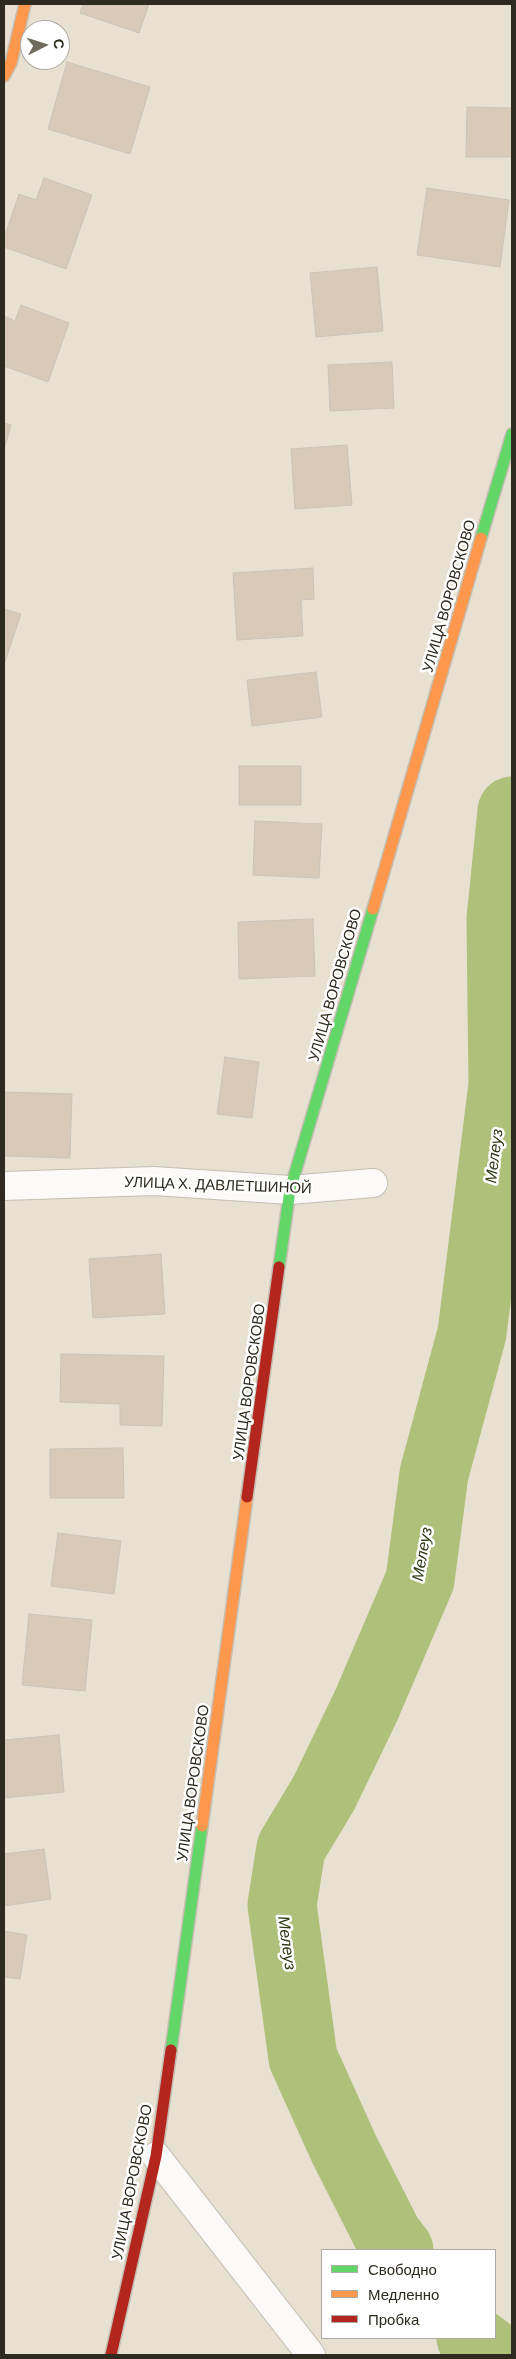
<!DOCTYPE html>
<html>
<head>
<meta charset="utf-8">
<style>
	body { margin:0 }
	#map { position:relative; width:516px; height:2359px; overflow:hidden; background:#e8e0d1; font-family:Barlow,sans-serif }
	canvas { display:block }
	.frame { position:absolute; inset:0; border:5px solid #2f2a1f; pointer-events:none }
	.legend { position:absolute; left:321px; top:2249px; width:175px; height:90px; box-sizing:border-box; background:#fff; border:1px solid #acaaa5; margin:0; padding:6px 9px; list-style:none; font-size:15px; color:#2f2a1f }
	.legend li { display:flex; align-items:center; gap:10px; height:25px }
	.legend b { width:25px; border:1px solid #acaaa5 }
	.north { position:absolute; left:20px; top:20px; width:50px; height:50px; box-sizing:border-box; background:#fff; border:1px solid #acaaa5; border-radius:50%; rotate:85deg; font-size:14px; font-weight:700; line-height:20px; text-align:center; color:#2f2a1f }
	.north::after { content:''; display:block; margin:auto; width:18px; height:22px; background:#706a5d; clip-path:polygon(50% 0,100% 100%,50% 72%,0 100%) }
</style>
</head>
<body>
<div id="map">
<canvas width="516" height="2359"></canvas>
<div class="frame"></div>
<ul class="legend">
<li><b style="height:6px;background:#63d668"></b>Свободно</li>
<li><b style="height:6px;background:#ff974d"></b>Медленно</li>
<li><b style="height:6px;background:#b3261e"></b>Пробка</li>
</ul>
<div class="north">С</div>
</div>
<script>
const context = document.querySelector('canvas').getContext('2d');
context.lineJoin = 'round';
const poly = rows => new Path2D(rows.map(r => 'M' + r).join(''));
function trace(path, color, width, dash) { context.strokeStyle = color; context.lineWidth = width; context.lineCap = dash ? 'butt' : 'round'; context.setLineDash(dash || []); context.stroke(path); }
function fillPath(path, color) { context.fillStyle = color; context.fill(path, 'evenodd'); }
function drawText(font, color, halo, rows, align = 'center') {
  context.font = font + ' Barlow,sans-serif'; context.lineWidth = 5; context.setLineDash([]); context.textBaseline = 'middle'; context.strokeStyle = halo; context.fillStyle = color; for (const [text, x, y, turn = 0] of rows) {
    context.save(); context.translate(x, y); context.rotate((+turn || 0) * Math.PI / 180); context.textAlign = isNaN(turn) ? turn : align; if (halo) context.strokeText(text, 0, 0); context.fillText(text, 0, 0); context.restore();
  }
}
trace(poly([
	[399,2250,388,2236,344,2149,303,2058,282,1905,291,1848,324,1793,366,1706,420,1580,434,1474,472,1333,503,1085,501,919,512,811],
	[471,2338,494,2355]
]), '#afc07a', 69);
const building = poly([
	[83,4,149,4,139,33,80,13,83,4],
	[67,62,150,87,130,154,48,129,67,62],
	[467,107,512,108,512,157,466,157,467,107],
	[44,178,92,195,66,269,4,247,4,238,19,194,36,200,44,178],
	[427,188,509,200,500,267,417,255,427,188],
	[377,267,383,331,316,337,310,273,377,267],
	[21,305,69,323,48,382,4,366,4,316,15,321,21,305],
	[392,362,394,408,330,411,328,365,392,362],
	[4,423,11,425,4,450,4,423],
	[347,445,352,505,295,509,291,449,347,445],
	[313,568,314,599,301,600,303,636,237,640,233,573,313,568],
	[4,609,21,614,4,665,4,609],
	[316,672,322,717,252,726,247,680,316,672],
	[239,766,301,766,301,805,239,805,239,766],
	[255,821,322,824,319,878,253,875,255,821],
	[313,919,315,976,239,979,238,922,313,919],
	[225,1057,259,1062,252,1118,217,1114,225,1057],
	[4,1092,72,1094,70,1158,4,1156,4,1092],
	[161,1254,165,1314,93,1318,89,1259,161,1254],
	[61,1354,164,1356,162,1426,120,1425,120,1404,60,1402,61,1354],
	[123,1448,124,1498,50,1498,50,1449,123,1448],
	[58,1533,121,1541,114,1594,51,1586,58,1533],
	[29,1614,92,1620,85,1691,22,1685,29,1614],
	[59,1735,64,1792,4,1798,4,1740,59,1735],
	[44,1849,51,1899,4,1906,4,1854,44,1849],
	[4,1931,27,1935,20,1979,4,1977,4,1931]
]);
fillPath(building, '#d8c9b8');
trace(building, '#cbc3b9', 1);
const street = poly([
	[4,1186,154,1181,290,1190,373,1183],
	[156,2156,311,2355]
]);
const fast = poly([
	[481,538,512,434],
	[279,1267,290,1190,373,909],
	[171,2050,202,1826]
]);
const slow = poly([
	[4,76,11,63,25,4],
	[373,909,481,538],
	[202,1826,247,1497]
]);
const jam = poly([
	[247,1497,279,1267],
	[111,2355,156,2156,171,2050]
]);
trace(street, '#c4beb3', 30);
trace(fast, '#c4beb3', 14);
trace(slow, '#c4beb3', 14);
trace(jam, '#c4beb3', 14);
trace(street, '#fcfaf8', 28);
trace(fast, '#63d668', 11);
trace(slow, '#ff974d', 11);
trace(jam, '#b3261e', 11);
drawText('15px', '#2f2a1f', '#fff', [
	["УЛИЦА ВОРОВСКОВО",449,596,-74],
	["УЛИЦА ВОРОВСКОВО",335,985,-74],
	["УЛИЦА Х. ДАВЛЕТШИНОЙ",218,1185,2],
	["УЛИЦА ВОРОВСКОВО",249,1382,-82],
	["УЛИЦА ВОРОВСКОВО",193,1783,-82],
	["УЛИЦА ВОРОВСКОВО",132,2182,-79]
]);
drawText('italic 16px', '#2e3a13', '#fff', [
	["Мелеуз",494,1156,-83],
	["Мелеуз",422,1554,-80],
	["Мелеуз",287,1943,82]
]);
</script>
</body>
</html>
